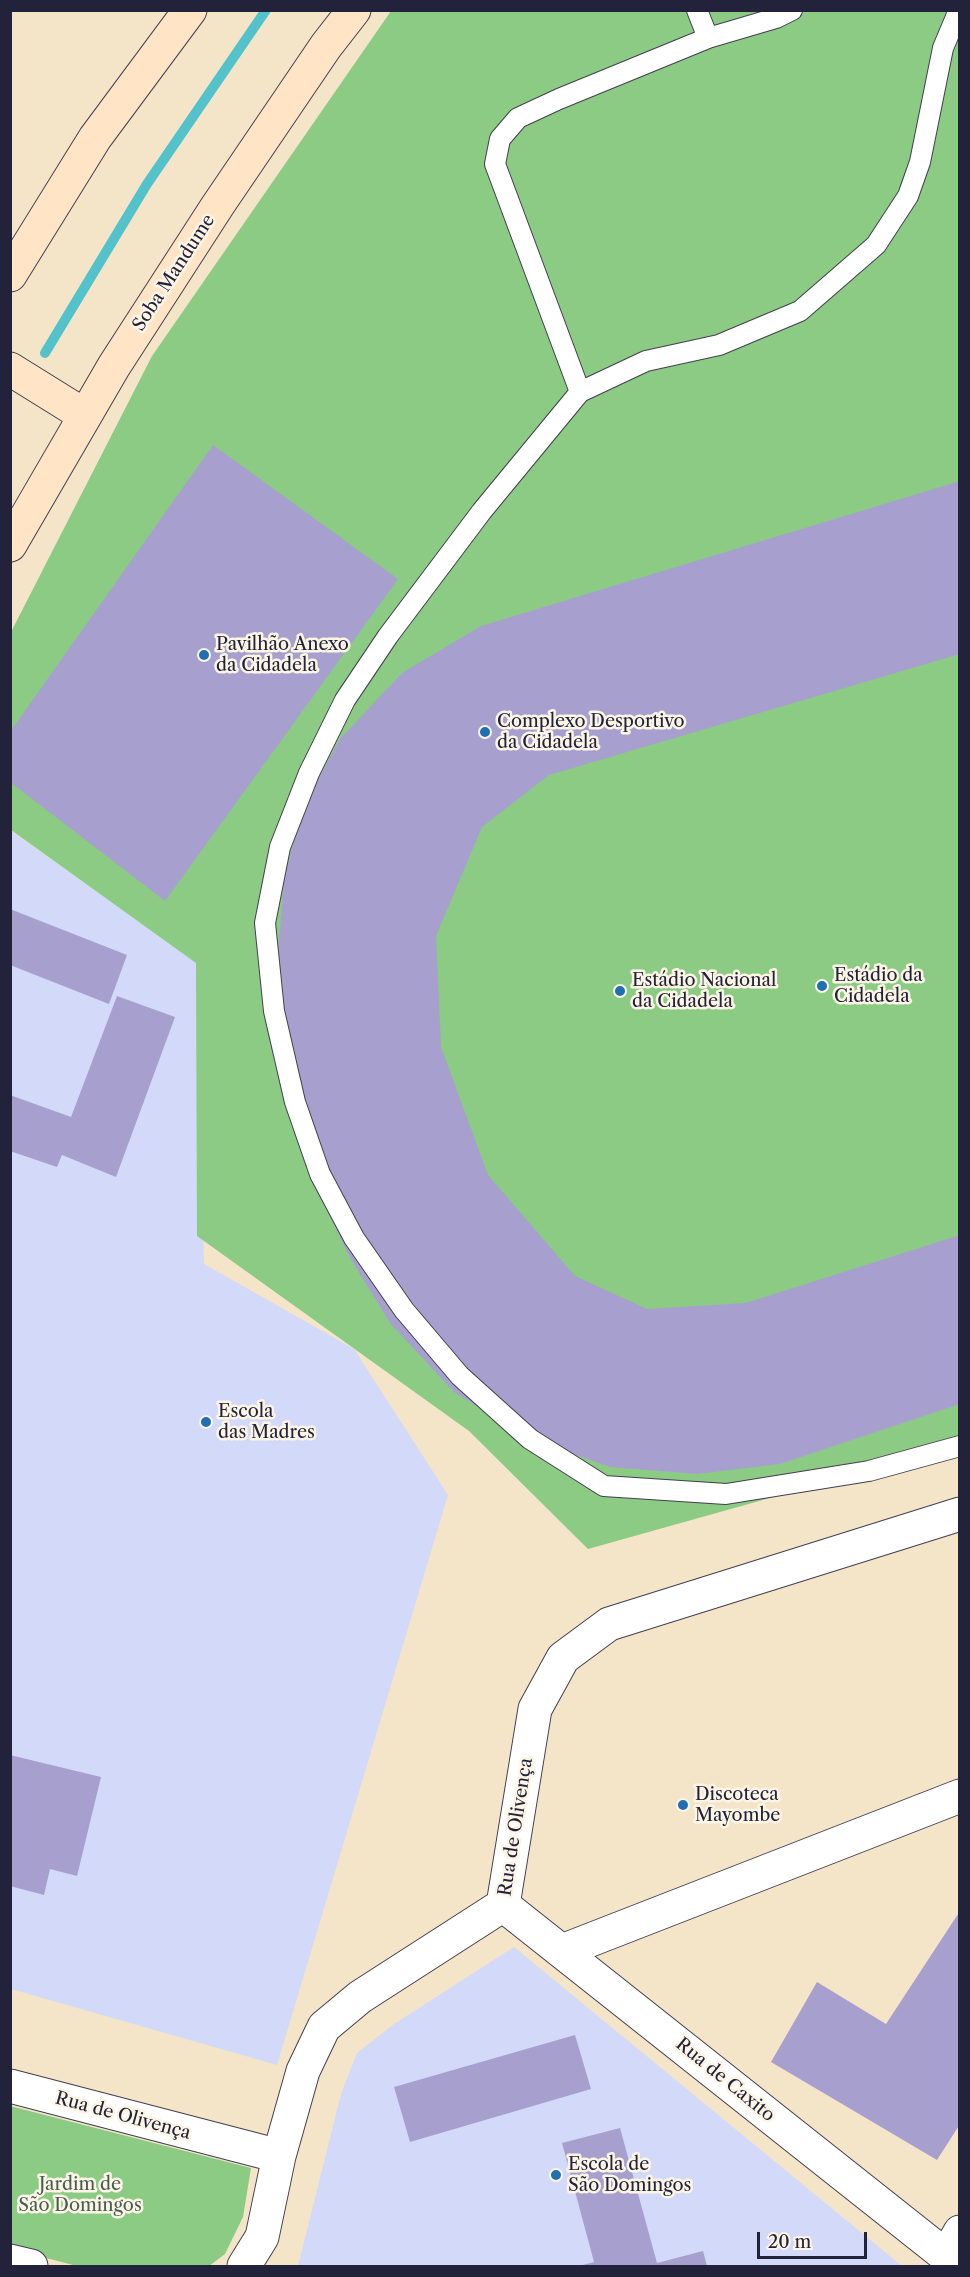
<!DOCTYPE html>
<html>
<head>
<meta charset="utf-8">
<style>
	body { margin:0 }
	#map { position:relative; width:970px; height:2277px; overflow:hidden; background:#f4e5c9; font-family:"Libre Caslon Text",serif }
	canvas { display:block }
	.frame { position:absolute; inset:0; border:12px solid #22223b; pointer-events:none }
	.scale { position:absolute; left:757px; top:2232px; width:110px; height:27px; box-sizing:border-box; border:3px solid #22223b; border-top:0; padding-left:8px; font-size:18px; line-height:21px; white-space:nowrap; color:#22223b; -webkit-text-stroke:4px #fcf5e5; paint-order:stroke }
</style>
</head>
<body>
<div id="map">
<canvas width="970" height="2277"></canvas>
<div class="frame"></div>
<div class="scale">20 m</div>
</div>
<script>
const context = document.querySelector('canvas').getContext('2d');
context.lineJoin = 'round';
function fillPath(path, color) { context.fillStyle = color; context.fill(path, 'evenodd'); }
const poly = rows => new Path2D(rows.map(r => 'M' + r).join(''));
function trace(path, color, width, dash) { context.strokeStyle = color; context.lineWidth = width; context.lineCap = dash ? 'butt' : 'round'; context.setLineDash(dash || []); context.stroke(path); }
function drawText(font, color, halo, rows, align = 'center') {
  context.font = font + ' "Libre Caslon Text",serif'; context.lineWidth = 5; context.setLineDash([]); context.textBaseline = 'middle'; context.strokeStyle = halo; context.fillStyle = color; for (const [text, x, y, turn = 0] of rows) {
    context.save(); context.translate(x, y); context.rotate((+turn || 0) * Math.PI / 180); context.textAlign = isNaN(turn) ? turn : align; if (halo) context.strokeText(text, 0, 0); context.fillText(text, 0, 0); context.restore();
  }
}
fillPath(poly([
	[10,830,197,963,204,1264,354,1349,448,1495,277,2065,11,1989],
	[514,1947,891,2257,901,2266,298,2266,341,2094,357,2053,394,2024]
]), '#d2d9f9');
fillPath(poly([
	[391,11,959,11,959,1445,588,1549,469,1431,197,1236,196,963,11,830,10,634,152,356],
	[10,2106,251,2168,243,2217,225,2254,209,2266,77,2266,11,2249]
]), '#8bcb83');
trace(poly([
	[45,353,147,184,266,10]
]), '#54c2ca', 10);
fillPath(poly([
	[213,445,398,579,165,901,10,782,10,732],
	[960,481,960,654,549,775,482,827,436,936,441,1047,488,1175,575,1276,647,1309,746,1303,960,1235,960,1404,780,1464,697,1474,610,1467,530,1439,454,1392,390,1323,349,1256,317,1188,282,1030,278,953,284,879,303,807,340,739,402,673,481,626],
	[10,909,127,955,109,1004,10,965],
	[117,996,175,1017,116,1177,62,1155,57,1167,10,1151,10,1095,71,1117],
	[10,1755,101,1777,77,1876,50,1869,44,1895,10,1886],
	[960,1911,960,2124,937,2160,771,2062,817,1982,886,2024],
	[575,2035,591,2089,410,2142,394,2087],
	[620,2128,657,2263,703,2251,707,2266,579,2266,594,2262,562,2143]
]), '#a7a0ce');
const lane = poly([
	[697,10,708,38],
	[792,10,776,18,708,38,559,99,518,118,500,139,495,164,580,392,646,361,719,345,800,311,876,245,908,196,920,162,943,48,959,10],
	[580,392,482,511,388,636,345,700,309,773,280,847,265,923,274,1011,295,1102,320,1174,354,1238,404,1310,460,1376,530,1439,604,1486,726,1494,869,1471,960,1446]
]);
const street = poly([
	[503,1905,946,2256,952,2266],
	[562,1951,960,1796],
	[10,2086,279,2156],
	[946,2256,960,2232],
	[10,2261,31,2266],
	[244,2266,262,2237,279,2156,303,2071,324,2027,360,1997,503,1905,535,1709,563,1658,609,1624,960,1514]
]);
const secondary = poly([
	[10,275,95,138,190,10],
	[10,369,84,415],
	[10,545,114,366,218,205,326,46,354,10]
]);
trace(lane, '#423f50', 22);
trace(street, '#423f50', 35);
trace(secondary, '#423f50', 35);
trace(lane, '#fff', 20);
trace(street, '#fff', 33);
trace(secondary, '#ffe4c6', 33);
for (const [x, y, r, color] of [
	[204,655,6,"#1f6fb2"],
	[485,732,6,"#1f6fb2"],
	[822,986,6,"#1f6fb2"],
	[620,991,6,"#1f6fb2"],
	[206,1422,6,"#1f6fb2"],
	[683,1805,6,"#1f6fb2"],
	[556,2175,6,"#1f6fb2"]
]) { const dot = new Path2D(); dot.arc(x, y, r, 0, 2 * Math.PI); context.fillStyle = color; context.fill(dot); trace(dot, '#fcf5e5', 2); }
drawText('18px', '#22223b', '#fcf5e5', [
	["Soba Mandume",174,273,-57],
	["Rua de Olivença",516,1827,-81],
	["Rua de Caxito",725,2080,39],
	["Rua de Olivença",123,2116,15]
]);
drawText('18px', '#22223b', '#fcf5e5', [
	["Pavilhão Anexo",216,645],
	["da Cidadela",216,666],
	["Complexo Desportivo",497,722],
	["da Cidadela",497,743],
	["Estádio da",834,976],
	["Cidadela",834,997],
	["Estádio Nacional",632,981],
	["da Cidadela",632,1002],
	["Escola",218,1412],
	["das Madres",218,1433],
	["Discoteca",695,1795],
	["Mayombe",695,1816],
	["Escola de",568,2165],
	["São Domingos",568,2186]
], 'left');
drawText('18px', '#475d54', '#fcf5e5', [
	["Jardim de",80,2185],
	["São Domingos",80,2206]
]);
</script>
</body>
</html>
